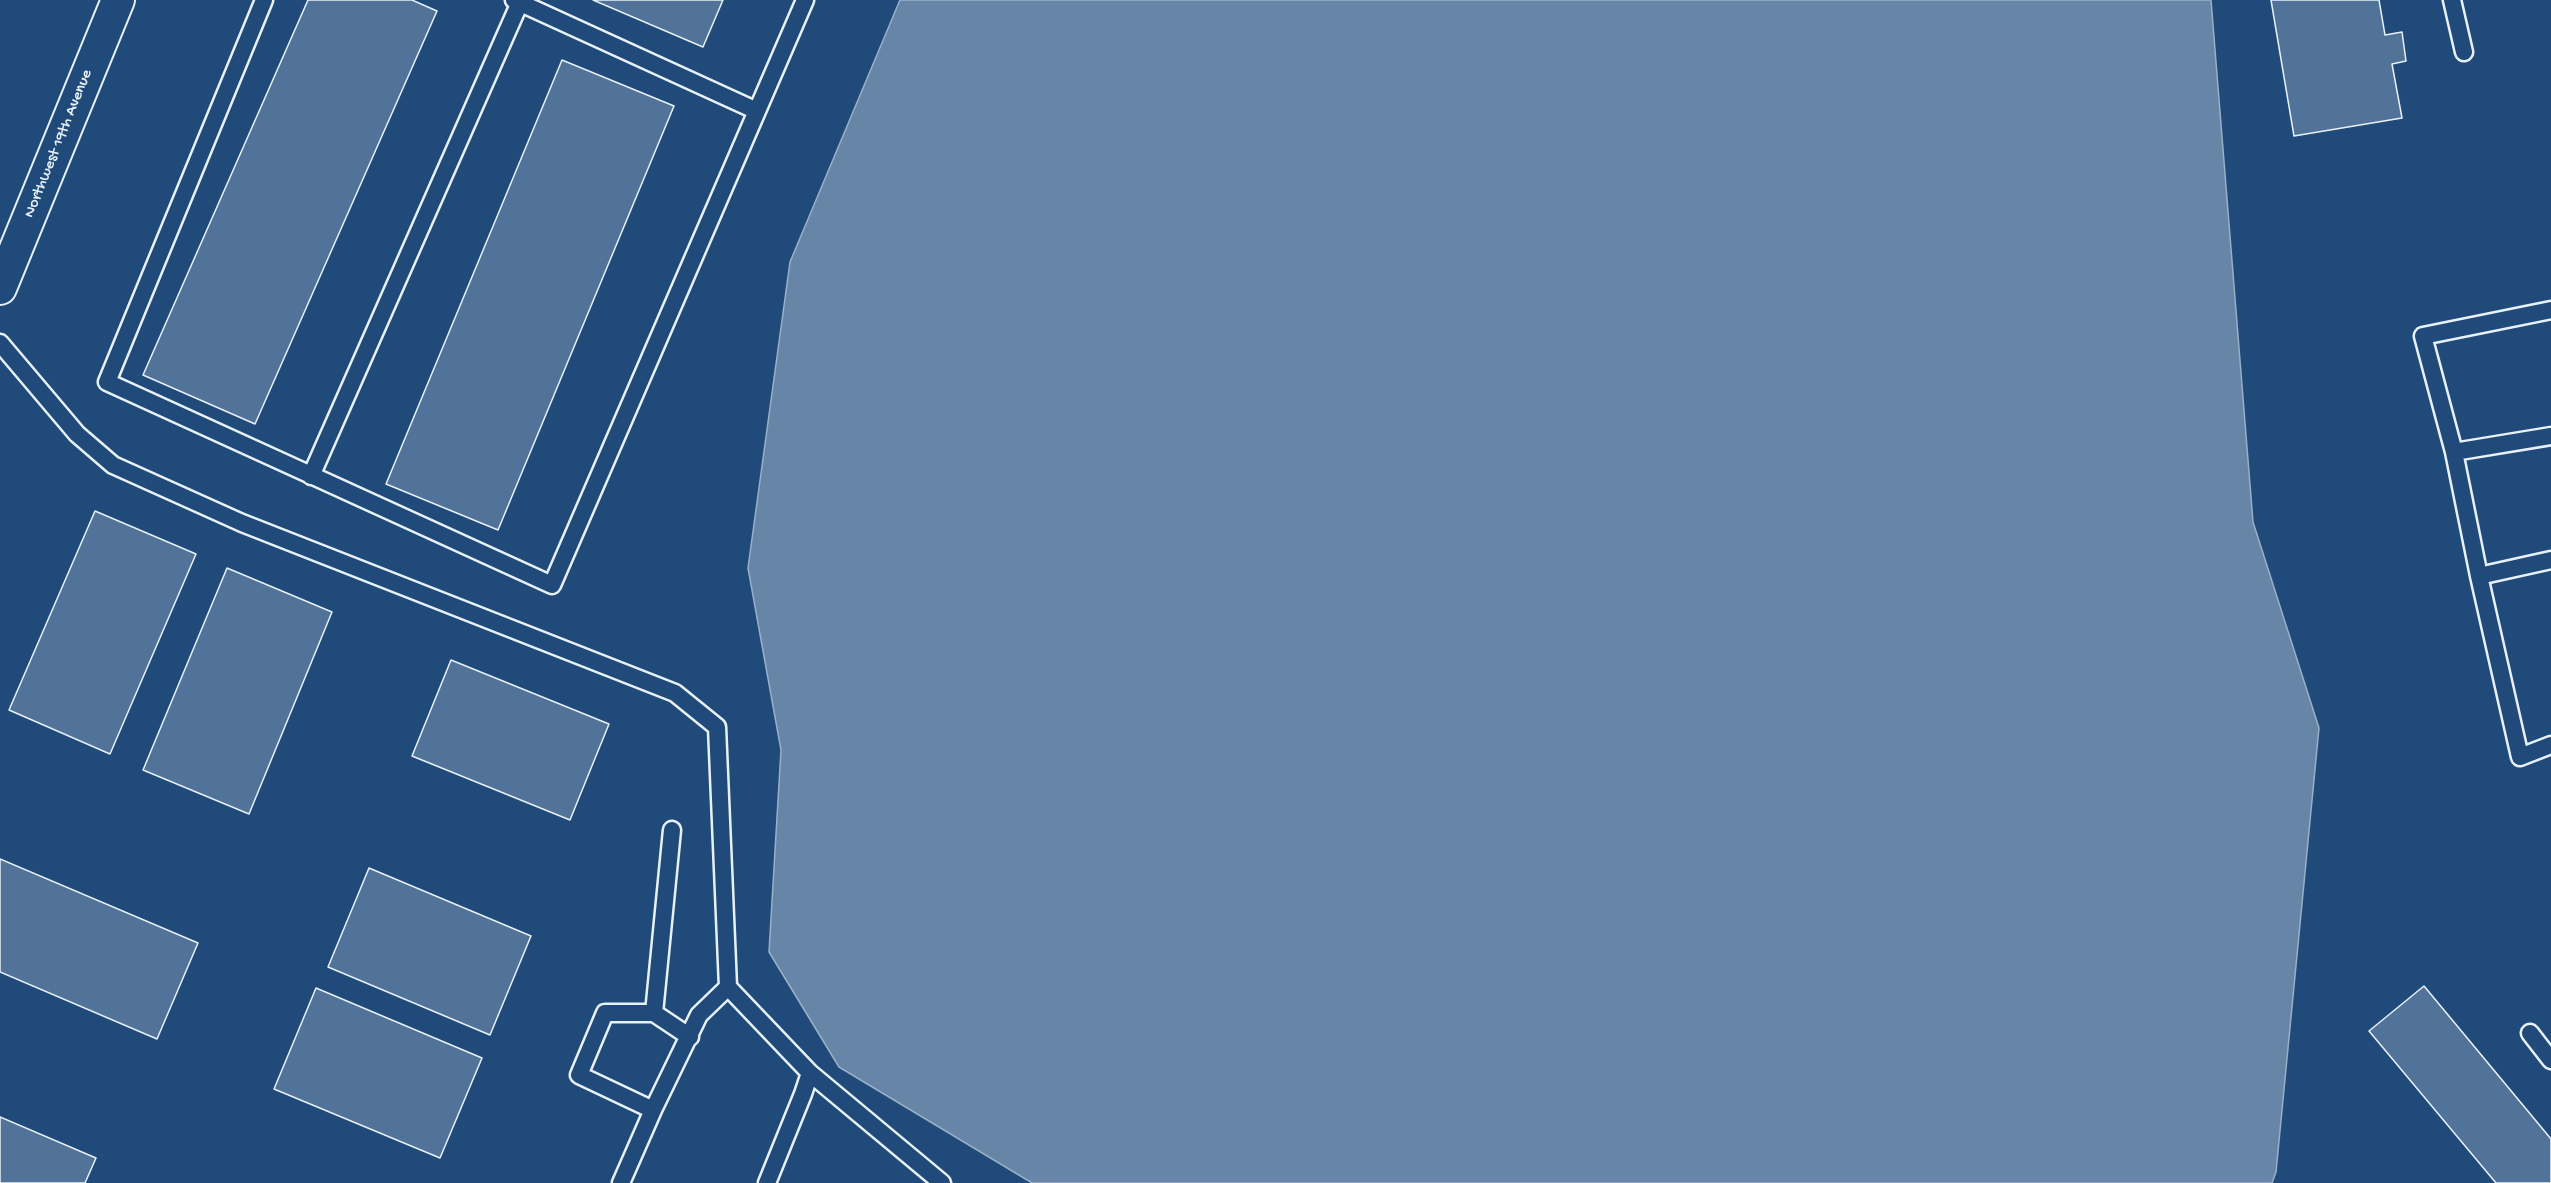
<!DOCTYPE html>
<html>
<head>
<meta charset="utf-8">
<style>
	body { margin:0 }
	canvas { display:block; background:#1f4a7a }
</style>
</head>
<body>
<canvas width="2551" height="1183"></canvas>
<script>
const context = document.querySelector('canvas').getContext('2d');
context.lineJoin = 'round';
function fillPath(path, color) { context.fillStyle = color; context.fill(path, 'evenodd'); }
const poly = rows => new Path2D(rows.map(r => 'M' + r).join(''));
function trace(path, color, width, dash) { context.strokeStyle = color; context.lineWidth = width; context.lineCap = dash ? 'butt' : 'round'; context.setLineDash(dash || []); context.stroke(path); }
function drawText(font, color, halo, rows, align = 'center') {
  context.font = font + ' "Gochi Hand",sans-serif'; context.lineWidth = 6; context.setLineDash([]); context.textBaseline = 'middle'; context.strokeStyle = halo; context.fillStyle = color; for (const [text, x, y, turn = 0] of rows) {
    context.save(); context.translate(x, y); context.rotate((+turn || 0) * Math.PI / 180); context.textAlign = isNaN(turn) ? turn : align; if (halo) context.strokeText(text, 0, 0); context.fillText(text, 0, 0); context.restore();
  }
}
const water = poly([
	[900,0,2211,0,2253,522,2319,728,2276,1172,2272,1183,1032,1183,839,1067,769,952,781,750,748,568,790,262,900,0]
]);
fillPath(water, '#6685a7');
trace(water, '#9ab0c7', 1.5);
const building = poly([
	[308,0,412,0,437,11,255,424,143,375,308,0],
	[593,0,723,0,703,47,593,0],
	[2271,0,2379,0,2385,35,2402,32,2406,61,2392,64,2402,118,2294,136,2271,0],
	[562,60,674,106,498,530,386,484,562,60],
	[95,511,196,554,110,754,9,710,95,511],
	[227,568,332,612,249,814,143,770,227,568],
	[451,660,609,724,570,820,412,756,451,660],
	[0,859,198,943,157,1039,0,972,0,859],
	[369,868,531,936,490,1035,328,967,369,868],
	[2424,986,2551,1139,2551,1183,2496,1183,2369,1031,2424,986],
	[316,988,482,1058,440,1158,274,1089,316,988],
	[0,1117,96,1158,85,1183,0,1183,0,1117]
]);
fillPath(building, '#517399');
trace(building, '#e8f1f8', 1.5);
const lane = poly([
	[264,0,107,382,552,585,805,0],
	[514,0,757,111],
	[2452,0,2464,52],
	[0,343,77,434,113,465,242,523,675,693,717,727,728,987,810,1073,942,1183],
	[2551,436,2454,452,2479,576,2551,560],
	[2454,452,2423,336,2551,310],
	[311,476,521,0],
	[2479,576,2520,757,2551,745],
	[672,830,654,1013,690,1037],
	[2530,1033,2551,1060],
	[653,1110,579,1075,605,1013,654,1013],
	[621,1183,653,1110,699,1015,728,987],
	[767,1183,803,1094,810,1073]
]);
const street = poly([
	[0,288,118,0]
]);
trace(lane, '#e8f1f8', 21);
trace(street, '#e8f1f8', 36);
trace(lane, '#1f4a7a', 16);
trace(street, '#1f4a7a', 32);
drawText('16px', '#e8f1f8', '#1f4a7a', [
	["Northwest 19th Avenue",59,144,-68]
]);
</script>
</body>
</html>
